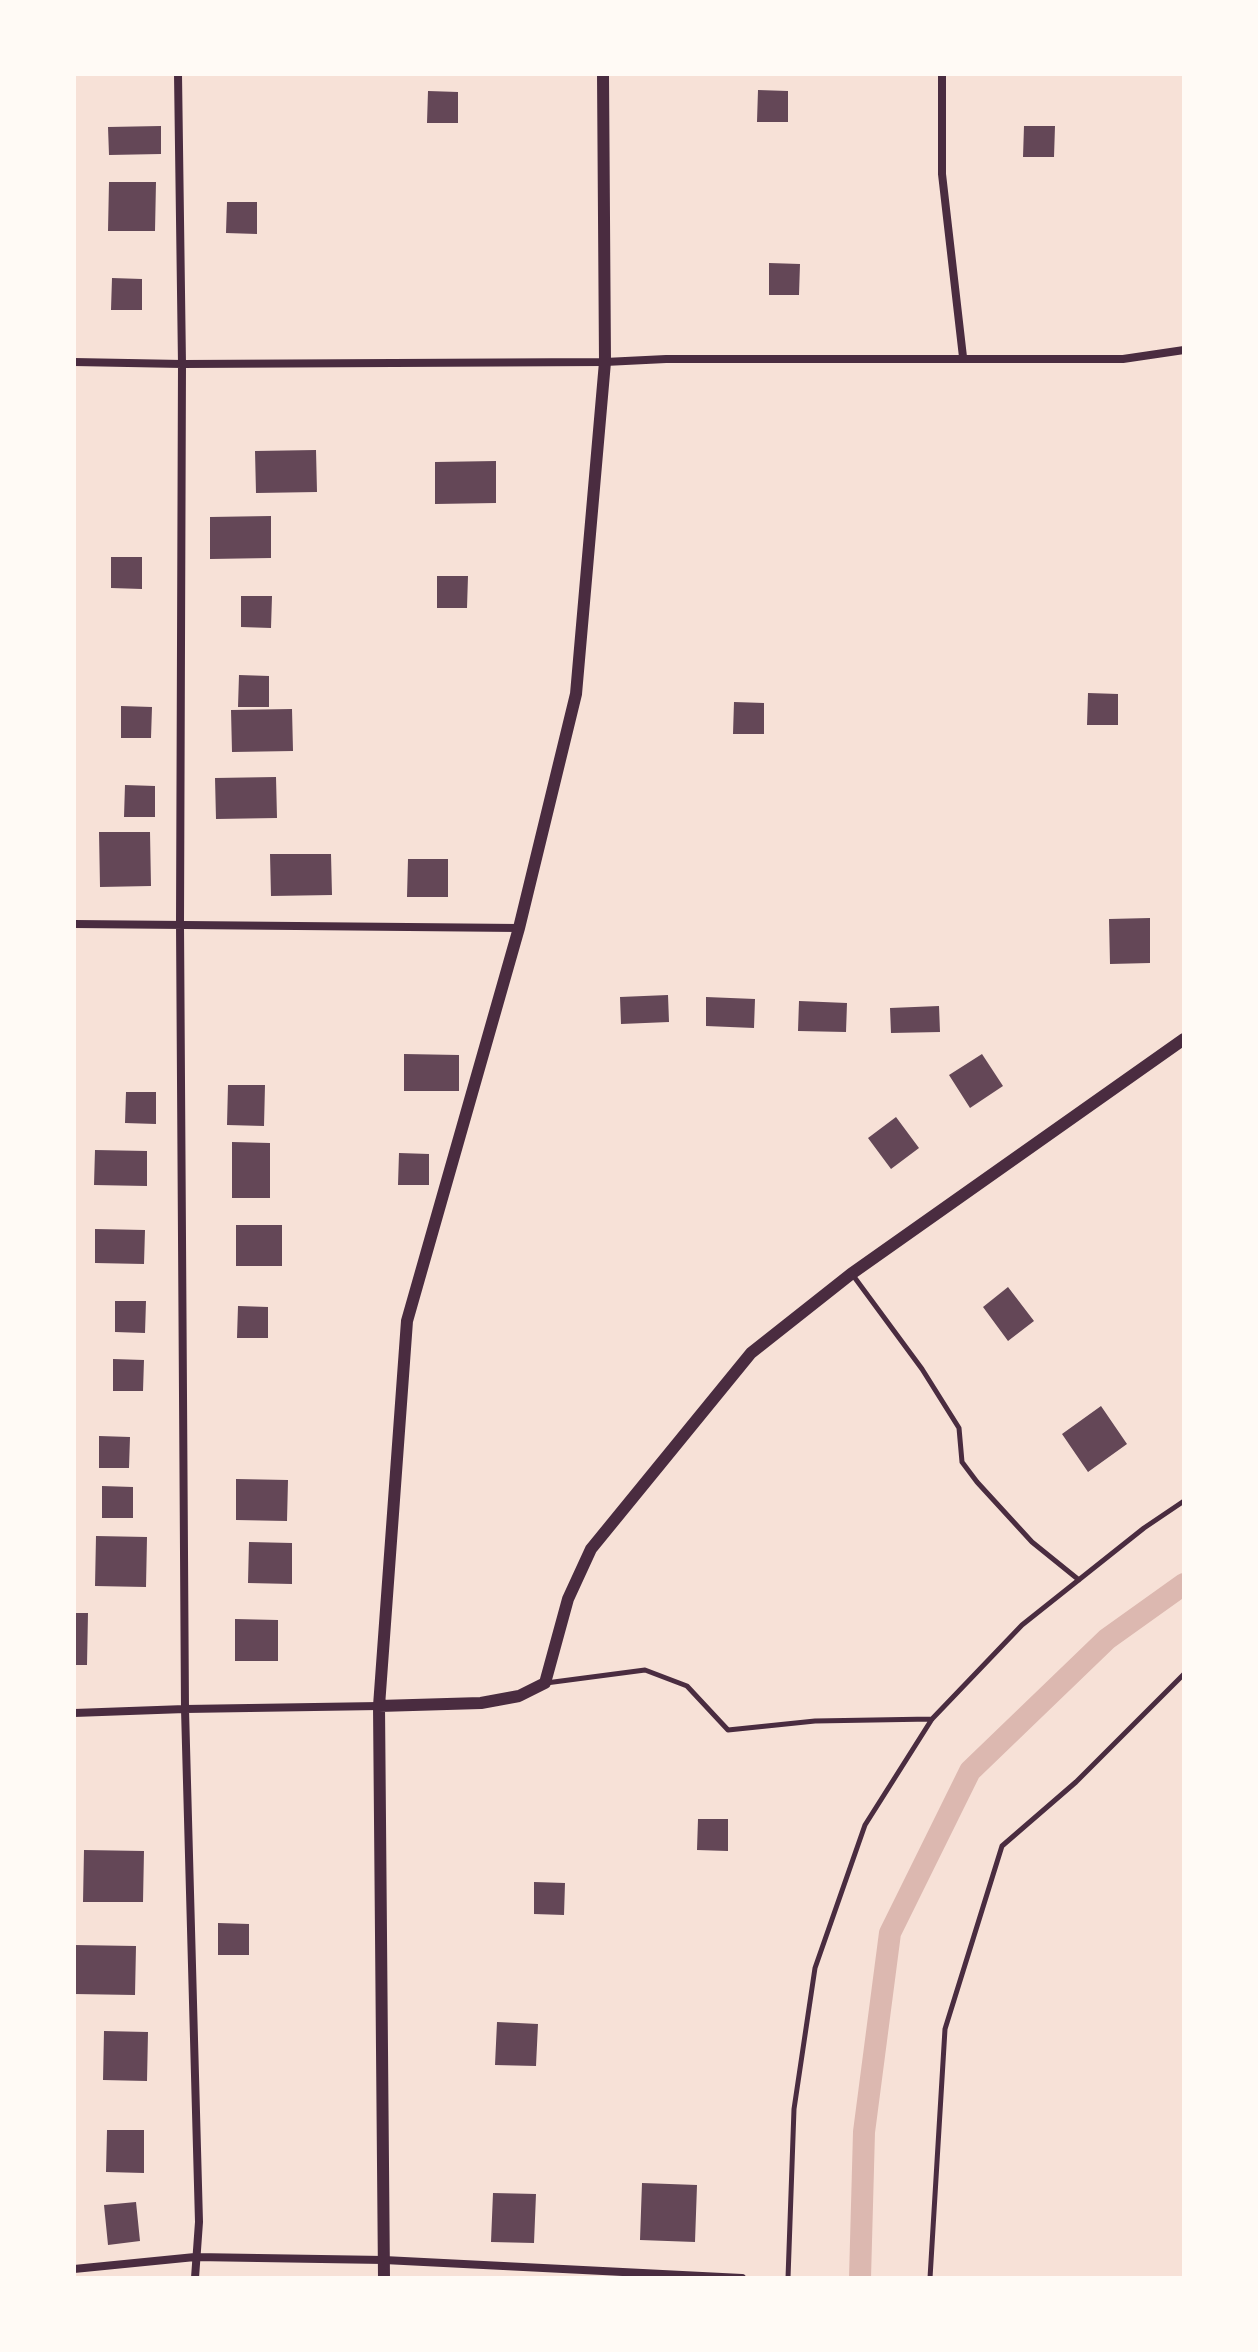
<!DOCTYPE html>
<html>
<head>
<meta charset="utf-8">
<style>
	body { margin:0 }
	#map { position:relative; width:1258px; height:2352px; overflow:hidden; background:#f7e1d7; font-family:"Roboto Condensed",sans-serif }
	canvas { display:block }
	.frame { position:absolute; inset:0; border:76px solid #fffaf5; pointer-events:none }
</style>
</head>
<body>
<div id="map">
<canvas width="1258" height="2352"></canvas>
<div class="frame"></div>
</div>
<script>
const context = document.querySelector('canvas').getContext('2d');
context.lineJoin = 'round';
const poly = rows => new Path2D(rows.map(r => 'M' + r).join(''));
function trace(path, color, width, dash) { context.strokeStyle = color; context.lineWidth = width; context.lineCap = dash ? 'butt' : 'round'; context.setLineDash(dash || []); context.stroke(path); }
function fillPath(path, color) { context.fillStyle = color; context.fill(path, 'evenodd'); }
trace(poly([
	[860,2278,864,2132,890,1933,970,1771,1107,1639,1184,1584]
]), '#dcb8b0', 22);
fillPath(poly([
	[758,90,788,91,788,122,757,122],
	[428,91,458,92,458,123,427,123],
	[161,126,161,154,109,155,108,127],
	[1024,126,1055,126,1054,157,1023,157],
	[109,182,156,182,155,231,108,231],
	[227,202,257,202,257,234,226,233],
	[769,263,800,264,799,295,769,295],
	[112,278,142,279,142,310,111,310],
	[316,450,317,492,256,493,255,451],
	[496,461,496,503,435,504,435,462],
	[271,516,271,558,210,559,210,517],
	[111,557,142,557,142,589,111,588],
	[437,576,468,576,467,608,437,608],
	[241,596,272,596,271,628,241,627],
	[239,675,269,676,269,707,238,707],
	[1088,693,1118,694,1118,725,1087,725],
	[734,702,764,703,764,734,733,734],
	[121,706,152,707,151,738,121,738],
	[292,709,293,751,232,752,231,710],
	[276,777,277,818,216,819,215,778],
	[125,785,155,786,155,817,124,817],
	[99,832,150,832,151,886,100,887],
	[270,854,331,854,332,895,271,896],
	[408,859,448,859,448,897,407,897],
	[1150,918,1150,963,1110,964,1109,919],
	[668,995,669,1022,621,1024,620,997],
	[706,997,755,999,754,1028,706,1026],
	[799,1001,847,1003,846,1032,798,1031],
	[939,1006,940,1032,891,1033,890,1008],
	[404,1054,459,1055,459,1091,404,1091],
	[982,1054,1003,1086,970,1108,949,1075],
	[228,1085,265,1085,264,1126,227,1125],
	[126,1092,156,1092,156,1124,125,1123],
	[896,1117,919,1148,891,1169,868,1138],
	[232,1142,270,1143,270,1198,232,1198],
	[95,1150,147,1151,147,1186,94,1185],
	[399,1153,429,1154,429,1185,398,1185],
	[236,1225,282,1225,282,1266,236,1266],
	[95,1229,145,1230,144,1264,95,1263],
	[1008,1287,1034,1321,1008,1341,983,1307],
	[115,1301,146,1301,145,1333,115,1332],
	[238,1306,268,1307,268,1338,237,1338],
	[113,1359,144,1360,143,1391,113,1391],
	[1101,1406,1127,1444,1088,1472,1062,1434],
	[99,1436,130,1437,129,1468,99,1468],
	[236,1479,288,1480,287,1521,236,1520],
	[102,1486,133,1487,133,1518,102,1518],
	[96,1536,147,1537,146,1587,95,1586],
	[249,1542,292,1543,292,1584,248,1583],
	[74,1613,88,1613,87,1665,74,1665],
	[235,1619,278,1620,278,1661,235,1661],
	[698,1819,728,1819,728,1851,697,1850],
	[84,1850,144,1851,143,1902,83,1902],
	[534,1882,565,1883,564,1915,534,1914],
	[218,1923,249,1924,249,1955,218,1955],
	[74,1945,136,1946,135,1995,74,1994],
	[497,2022,538,2024,536,2066,495,2065],
	[104,2031,148,2032,147,2081,103,2080],
	[107,2130,144,2130,144,2173,106,2172],
	[642,2183,697,2185,695,2242,640,2240],
	[493,2193,536,2194,534,2243,491,2242],
	[136,2202,140,2241,108,2245,104,2205]
]), '#644757');
trace(poly([
	[852,1274,922,1369,959,1428,962,1462,977,1482,1032,1542,1079,1580],
	[546,1683,645,1670,687,1686,728,1730,815,1721,932,1719],
	[788,2278,794,2109,815,1968,865,1825,932,1719,1022,1625,1144,1528,1184,1501],
	[930,2278,945,2029,1002,1846,1076,1782,1184,1674]
]), '#4a2c40', 5);
trace(poly([
	[178,74,182,364,180,924,185,1709,199,2222,195,2278],
	[942,74,942,174,963,357],
	[74,362,182,364,605,362,666,359,1123,359,1184,350],
	[74,924,519,928],
	[74,1713,185,1709,379,1706],
	[74,2269,195,2257,384,2260,742,2278]
]), '#4a2c40', 8);
trace(poly([
	[379,1706,481,1703,519,1696,545,1683,568,1599,591,1549,751,1353,851,1274,1184,1039],
	[384,2278,379,1706,407,1321,519,928,576,694,605,362,603,74]
]), '#4a2c40', 12);
</script>
</body>
</html>
